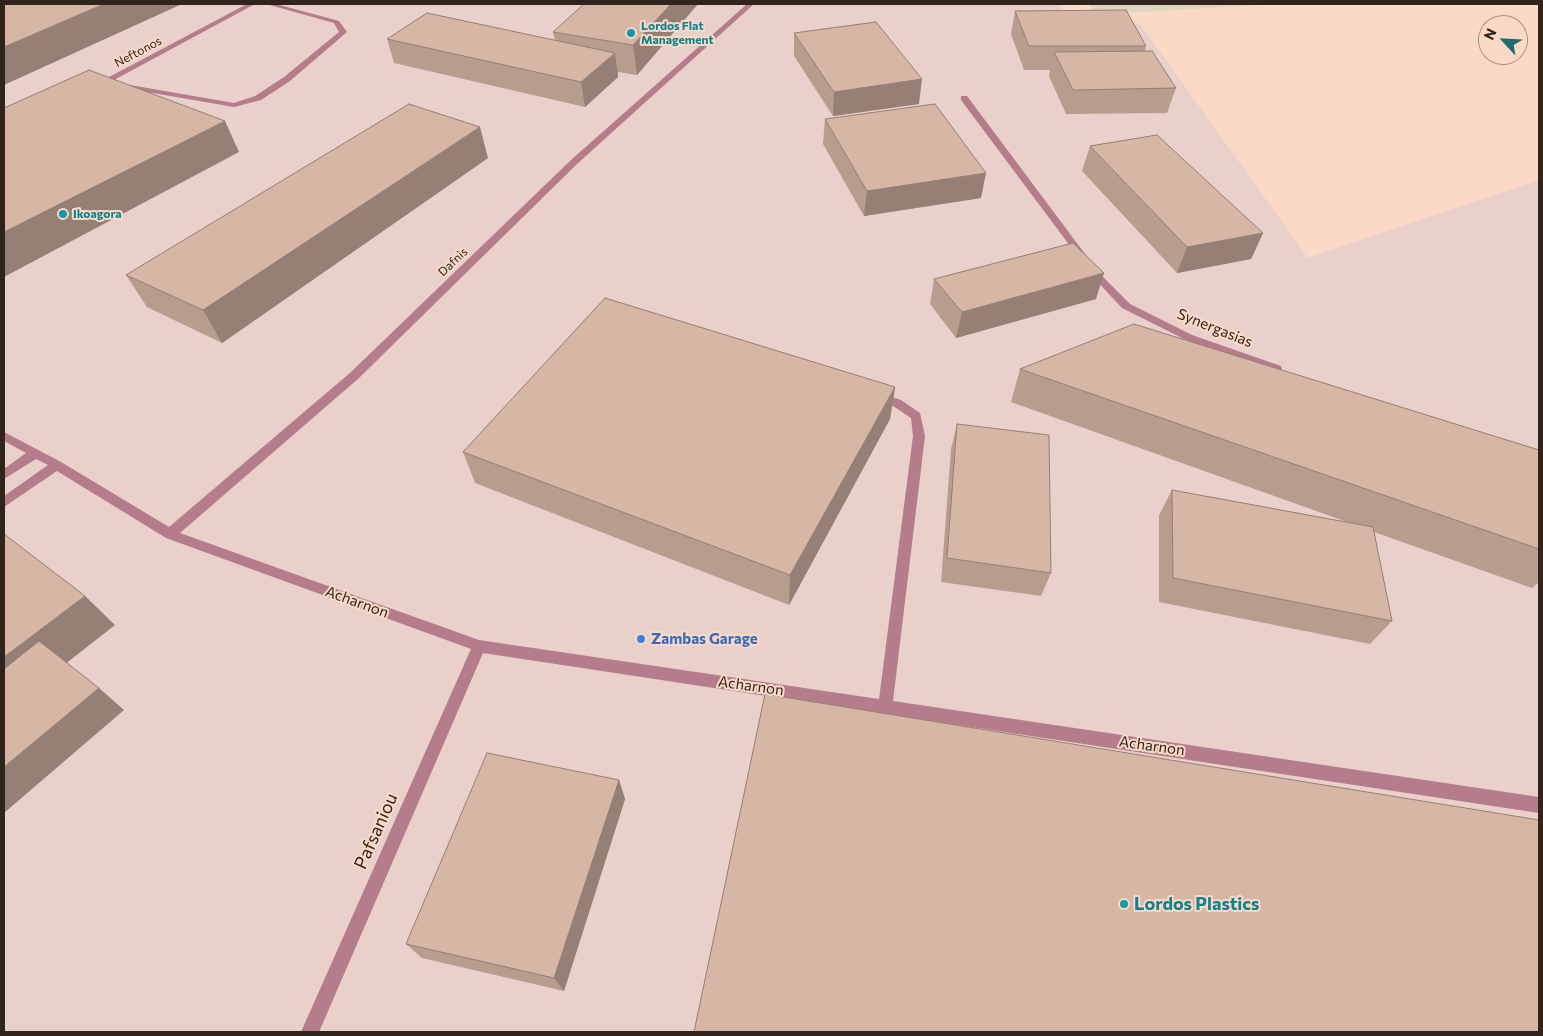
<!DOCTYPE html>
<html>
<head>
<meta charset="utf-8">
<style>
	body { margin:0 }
	#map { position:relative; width:1543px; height:1036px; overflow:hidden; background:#fad9c7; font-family:Commissioner,sans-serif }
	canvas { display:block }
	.frame { position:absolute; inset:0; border:5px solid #30241d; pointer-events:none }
	.north { position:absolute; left:1478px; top:15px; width:50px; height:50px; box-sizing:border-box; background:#fad9c7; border:1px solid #a99183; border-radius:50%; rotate:295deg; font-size:14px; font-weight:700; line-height:20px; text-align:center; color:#30241d }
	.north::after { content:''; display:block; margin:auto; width:18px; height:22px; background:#1f6c6d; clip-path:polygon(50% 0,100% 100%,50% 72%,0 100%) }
</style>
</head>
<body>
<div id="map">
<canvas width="1543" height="1036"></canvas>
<div class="frame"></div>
<div class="north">N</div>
</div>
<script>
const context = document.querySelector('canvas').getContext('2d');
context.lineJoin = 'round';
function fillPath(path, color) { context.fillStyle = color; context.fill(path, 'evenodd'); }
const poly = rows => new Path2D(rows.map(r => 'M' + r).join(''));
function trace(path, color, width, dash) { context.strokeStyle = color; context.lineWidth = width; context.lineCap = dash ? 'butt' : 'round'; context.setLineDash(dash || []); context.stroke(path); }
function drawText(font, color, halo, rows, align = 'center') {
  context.font = font + ' Commissioner,sans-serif'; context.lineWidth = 4; context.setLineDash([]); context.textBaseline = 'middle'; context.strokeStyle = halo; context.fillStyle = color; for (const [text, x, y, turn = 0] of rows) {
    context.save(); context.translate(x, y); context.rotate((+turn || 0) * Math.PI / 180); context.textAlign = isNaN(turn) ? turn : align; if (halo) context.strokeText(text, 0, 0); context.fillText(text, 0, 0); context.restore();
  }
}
fillPath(poly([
	[4,4,1061,4,1063,21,1140,24,1308,258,1539,180,1539,1032,4,1032]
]), '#ead0ca');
fillPath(poly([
	[1090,4,1278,4,1092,15]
]), '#dfd6c1');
fillPath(poly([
	[247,4,255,4,101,87,94,85,247,4],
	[266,4,276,4,339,21,347,32,290,81,261,100,234,107,124,88,120,86,124,84,234,103,255,96,284,77,339,32,334,23,266,4],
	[747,4,754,4,577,164,359,378,180,533,479,640,879,699,913,436,911,418,893,406,872,399,870,396,872,393,876,392,901,400,920,413,925,436,893,701,1539,797,1539,813,483,653,319,1032,301,1032,471,649,166,538,57,471,4,507,4,496,48,465,36,459,4,479,4,469,26,453,4,441,4,432,61,462,169,527,351,372,571,160,747,4],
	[961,96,967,96,1100,274,1130,304,1192,335,1281,366,1282,369,1281,372,1273,372,1184,339,1122,308,1094,278,961,100,961,96]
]), '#b57c8b');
fillPath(poly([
	[698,4,637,75,618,72,618,77,585,107,394,63,387,39,555,40,553,32],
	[1015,11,1146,46,1145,51,1176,88,1167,113,1066,114,1049,76,1050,70,1024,70,1011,34],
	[794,33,919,104,833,116,794,56],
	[825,119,981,198,864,216,823,144],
	[1090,146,1263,233,1251,259,1177,273,1082,171],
	[488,158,222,343,147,307,126,275],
	[934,279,1096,299,956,338,930,304],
	[1020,369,1539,450,1539,582,1532,588,1374,532,1392,621,1370,644,1159,602,1159,515,1172,490,1347,522,1011,402],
	[895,387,890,419,789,605,475,483,463,452],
	[957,424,1051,573,1041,596,941,582,951,449],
	[619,780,625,799,564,991,422,958,406,944]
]), '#b89d8e');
fillPath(poly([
	[104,4,182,4,4,85,4,47],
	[671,4,698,4,637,75,633,45],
	[615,53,618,77,585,107,581,82],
	[922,79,919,104,833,116,834,92],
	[225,121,239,152,4,277,4,232],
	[480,127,488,158,222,343,203,310],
	[986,173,981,198,864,216,867,191],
	[1263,233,1251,259,1177,273,1187,247],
	[1104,273,1096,299,956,338,962,312],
	[895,387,890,419,789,605,790,575],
	[85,596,115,625,4,712,4,657],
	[99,688,124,710,4,813,4,767],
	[619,780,625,799,564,991,554,978]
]), '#967f74');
const building = poly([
	[4,4,104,4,4,47,4,4],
	[584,4,671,4,633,45,553,32,584,4],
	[1126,10,1146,46,1029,46,1015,11,1126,10],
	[427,13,615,53,581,82,387,39,427,13],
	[876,22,922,79,834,92,794,33,876,22],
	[1152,51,1176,88,1073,90,1054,52,1152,51],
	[89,70,225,121,4,232,4,108,89,70],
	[409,104,480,127,203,310,126,275,409,104],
	[935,104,986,173,867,191,825,119,935,104],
	[1157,135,1263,233,1187,247,1090,146,1157,135],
	[1073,243,1104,273,962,312,934,279,1073,243],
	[605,298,895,387,790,575,463,452,605,298],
	[1134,324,1539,450,1539,549,1020,369,1134,324],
	[957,424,1049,435,1051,573,947,558,957,424],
	[1172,490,1373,527,1392,621,1173,578,1172,490],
	[4,534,85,596,4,657,4,534],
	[39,641,99,688,4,767,4,669,39,641],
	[765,694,1539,820,1539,1032,694,1032,765,694],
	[487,753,619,780,554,978,406,944,487,753]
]);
fillPath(building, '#d6b6a5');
trace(building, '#967f74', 1);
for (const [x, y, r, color] of [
	[631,33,5,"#0f9aa8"],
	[63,214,5,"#0f9aa8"],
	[641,639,5,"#3f7fe0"],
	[1124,904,5,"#0f9aa8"]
]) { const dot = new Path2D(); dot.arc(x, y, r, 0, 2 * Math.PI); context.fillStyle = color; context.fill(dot); trace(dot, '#fad9c7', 2); }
drawText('bold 12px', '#0d838f', '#fad9c7', [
	["Lordos Flat",641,26],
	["Management",641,40],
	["Ikoagora",73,214]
], 'left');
drawText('12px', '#30241d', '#fad9c7', [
	["Neftonos",138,52,-28],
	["Dafnis",453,262,-44]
]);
drawText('15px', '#30241d', '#fad9c7', [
	["Synergasias",1215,328,22],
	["Acharnon",357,602,20],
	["Acharnon",751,686,8],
	["Acharnon",1152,746,8]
]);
drawText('bold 15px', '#366cbe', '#fad9c7', [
	["Zambas Garage",651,639]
], 'left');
drawText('18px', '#30241d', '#fad9c7', [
	["Pafsaniou",376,831,-66]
]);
drawText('bold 18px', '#0d838f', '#fad9c7', [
	["Lordos Plastics",1134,904]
], 'left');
</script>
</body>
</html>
